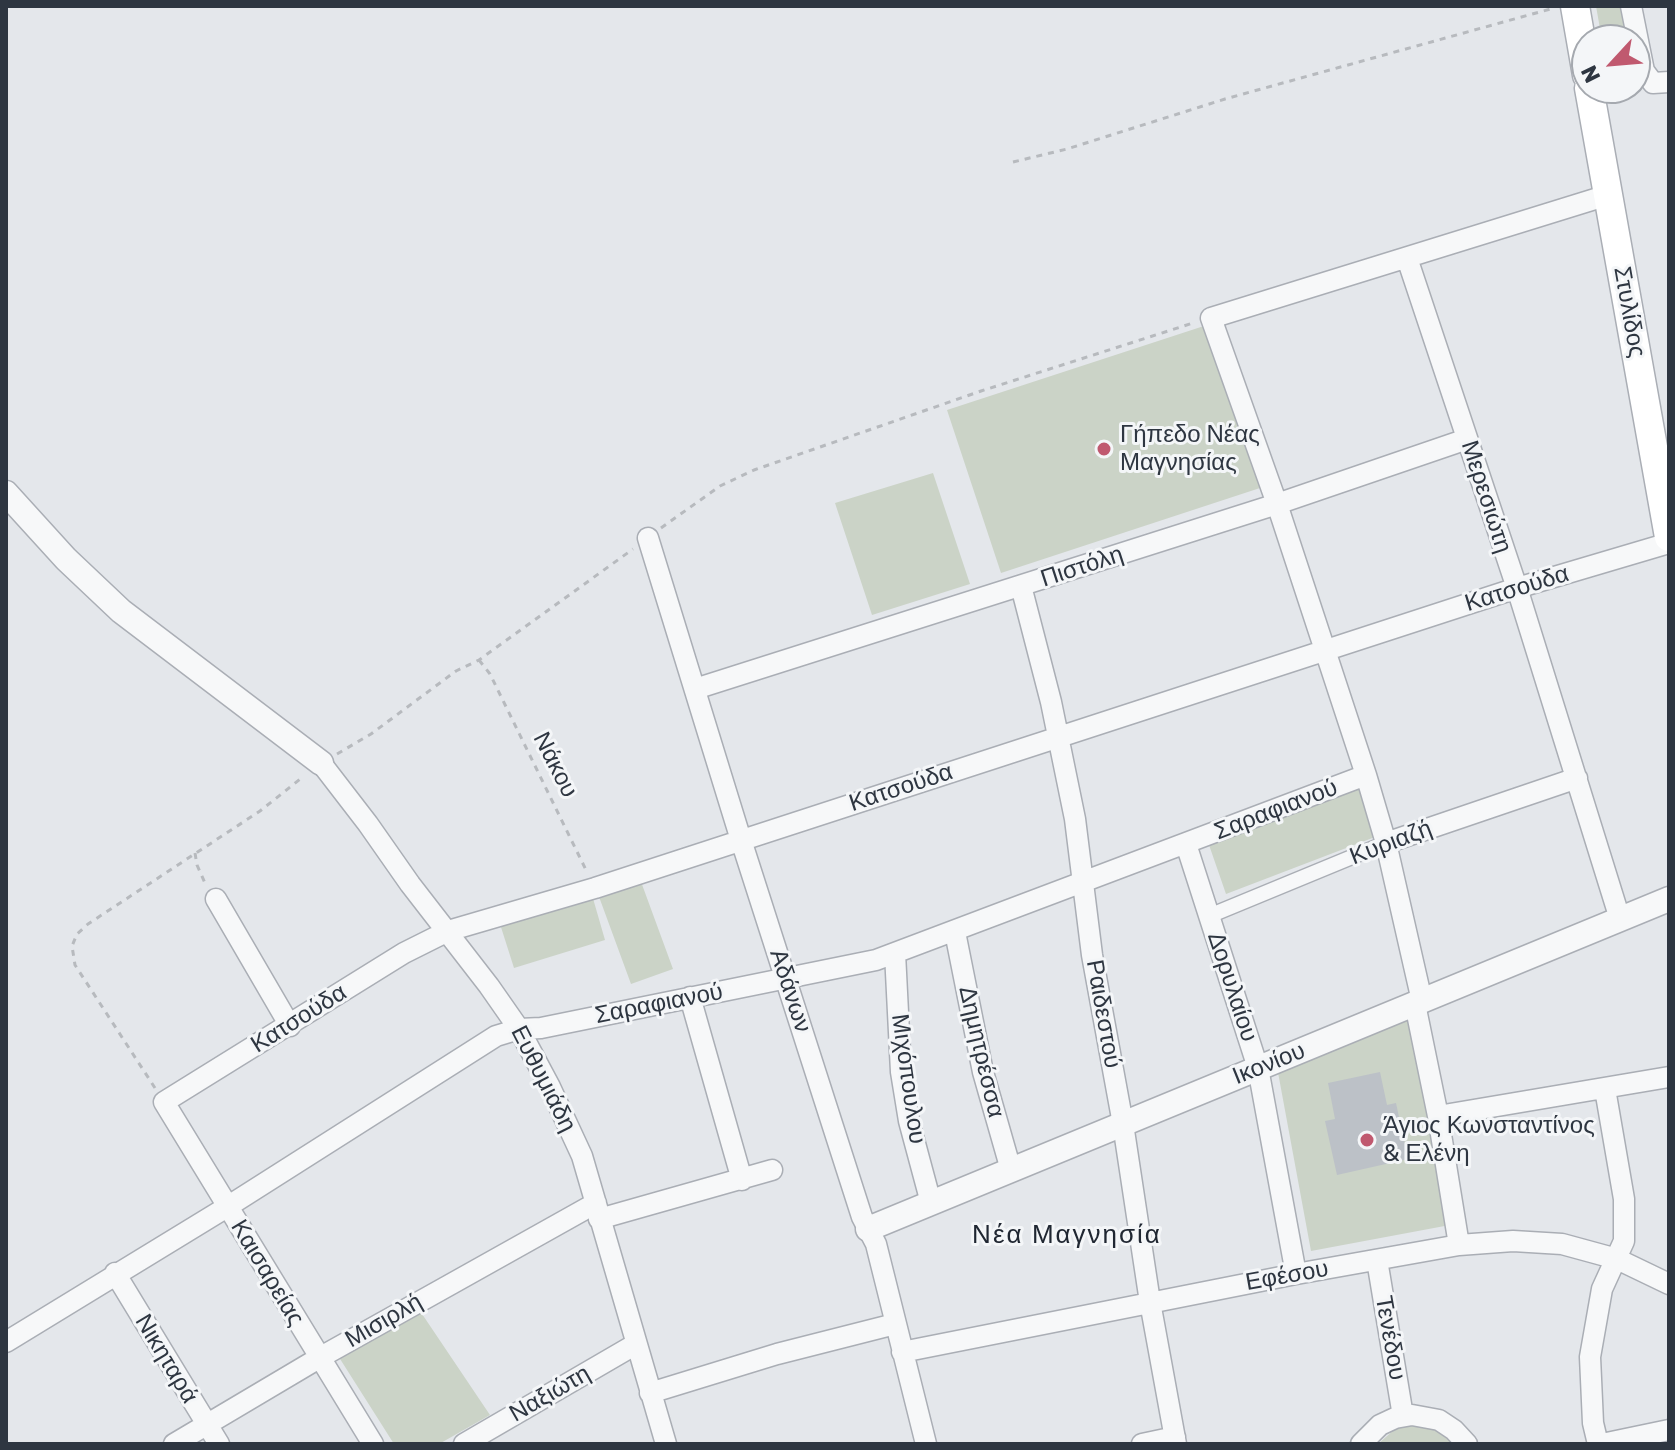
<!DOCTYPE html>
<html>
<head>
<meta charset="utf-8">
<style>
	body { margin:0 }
	#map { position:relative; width:1675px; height:1450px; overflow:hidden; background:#e4e7eb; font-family:Rubik,sans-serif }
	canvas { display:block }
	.frame { position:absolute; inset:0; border:8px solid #2e3641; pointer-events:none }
	.north { position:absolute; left:1571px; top:24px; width:80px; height:80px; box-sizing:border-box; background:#f4f6f8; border:2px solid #a5a9af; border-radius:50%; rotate:244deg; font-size:22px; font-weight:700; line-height:32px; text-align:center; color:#2e3641 }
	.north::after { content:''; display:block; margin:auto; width:28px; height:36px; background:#c0596f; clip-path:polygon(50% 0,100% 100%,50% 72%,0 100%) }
</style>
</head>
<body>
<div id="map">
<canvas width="1675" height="1450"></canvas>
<div class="frame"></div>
<div class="north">N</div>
</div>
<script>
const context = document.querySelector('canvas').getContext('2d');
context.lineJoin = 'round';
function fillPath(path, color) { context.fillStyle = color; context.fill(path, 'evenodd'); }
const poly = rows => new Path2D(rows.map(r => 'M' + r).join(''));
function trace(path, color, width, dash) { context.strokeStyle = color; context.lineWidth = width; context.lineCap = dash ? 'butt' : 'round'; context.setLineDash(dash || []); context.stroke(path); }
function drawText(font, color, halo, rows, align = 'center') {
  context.font = font + ' Rubik,sans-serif'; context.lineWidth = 6; context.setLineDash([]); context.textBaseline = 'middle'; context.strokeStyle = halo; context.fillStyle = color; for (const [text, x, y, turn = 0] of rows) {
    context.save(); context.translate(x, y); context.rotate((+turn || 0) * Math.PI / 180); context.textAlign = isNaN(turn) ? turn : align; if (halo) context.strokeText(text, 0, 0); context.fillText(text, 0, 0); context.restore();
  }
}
fillPath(poly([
	[1596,6,1635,6,1650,74,1635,79,1635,40,1602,40],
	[1207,325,1260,488,1001,573,947,410],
	[933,473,970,584,872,615,835,503],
	[1359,785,1375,837,1226,894,1208,842],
	[640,879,673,969,631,984,598,894],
	[592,895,605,940,514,968,500,924],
	[1411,1013,1450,1225,1311,1251,1277,1067],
	[416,1305,490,1415,439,1444,394,1444,335,1351],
	[1410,1424,1427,1424,1461,1444,1378,1444,1395,1429]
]), '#cbd3c7');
fillPath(poly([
	[1380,1072,1387,1105,1396,1103,1408,1159,1337,1175,1325,1121,1335,1119,1328,1083]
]), '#bcc1c7');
const pedestrian = poly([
	[1209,916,1386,843]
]);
const minor = poly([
	[1631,6,1644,71,1653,83,1669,82],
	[1407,258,1517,588,1620,919],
	[648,538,741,840,862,1217,876,1244,926,1444],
	[1021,586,1051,702,1075,819,1092,955,1123,1124,1150,1302,1176,1444],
	[695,689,1277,504,1467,439],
	[321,763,368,824,410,884,489,986,519,1029,550,1087,582,1156,666,1444],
	[1386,843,1577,778],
	[1186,844,1258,1068,1296,1274],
	[216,899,290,1026],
	[955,932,983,1072,1011,1170],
	[895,953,901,1072,909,1121,931,1203],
	[690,997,742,1180],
	[1422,1001,1386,843,1366,775,1277,504,1211,318,1608,195],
	[1415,1004,1438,1116,1459,1245],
	[1438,1116,1669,1077],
	[599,1219,772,1170],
	[1377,1260,1403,1416],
	[115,1273,219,1444],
	[6,1342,227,1207,496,1036,519,1029,541,1028,876,960,1366,775],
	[902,1352,1296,1274,1459,1245,1513,1241,1562,1244,1617,1259,1669,1284],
	[650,1393,777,1354,895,1324],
	[174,1444,319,1358,596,1203],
	[373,1444,164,1102,404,953,448,931,595,888,1517,588,1669,543],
	[464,1444,636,1344],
	[1142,1444,1175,1437],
	[1361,1444,1380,1425,1395,1418,1412,1415,1439,1420,1454,1430,1467,1444],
	[1598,1444,1593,1423,1590,1357,1602,1289,1624,1241,1624,1199,1605,1089],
	[1602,1444,1669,1430]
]);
const tertiary = poly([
	[6,493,66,559,121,611,321,763],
	[868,1229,1669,899]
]);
const secondary = poly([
	[1575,6,1587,75],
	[1589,88,1669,537]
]);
trace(pedestrian, '#aaaeb5', 17);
trace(minor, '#aaaeb5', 23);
trace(tertiary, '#aaaeb5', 27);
trace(secondary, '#aaaeb5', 31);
trace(poly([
	[1013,162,1067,149,1225,99,1554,8],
	[661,528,720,486,754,470,981,391,1193,323],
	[479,660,490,674,586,870],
	[337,754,371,734,456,671,479,660,633,549],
	[195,853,197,865,205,883],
	[155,1088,75,965,72,946,77,934,88,924,260,811,304,776]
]), '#b7babe', 3, [6, 6]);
trace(pedestrian, '#f7f8f9', 14);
trace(minor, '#f7f8f9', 20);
trace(tertiary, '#f7f8f9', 24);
trace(secondary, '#fff', 28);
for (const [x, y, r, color] of [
	[1104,449,8,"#c0596f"],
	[1367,1140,8,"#c0596f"]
]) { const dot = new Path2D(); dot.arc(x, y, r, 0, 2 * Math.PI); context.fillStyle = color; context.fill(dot); trace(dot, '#f4f6f8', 3); }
drawText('24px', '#2e3641', '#f4f6f8', [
	["Στυλίδος",1629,312,80],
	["Μερεσιώτη",1486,497,72],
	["Πιστόλη",1082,567,-18],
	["Κατσούδα",1517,589,-17],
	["Νάκου",555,765,63],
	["Κατσούδα",901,788,-18],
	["Σαραφιανού",1276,810,-21],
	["Κυριαζή",1391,843,-21],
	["Δορυλαίου",1232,987,72],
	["Αδάνων",790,991,72],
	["Σαραφιανού",659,1004,-11],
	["Ραιδεστού",1103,1014,80],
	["Κατσούδα",299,1019,-32],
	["Δημητρέσσα",981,1052,77],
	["Ικονίου",1269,1064,-22],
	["Ευθυμιάδη",543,1079,63],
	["Μιχόπουλου",908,1079,82],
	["Καισαρείας",267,1273,59],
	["Εφέσου",1287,1276,-10],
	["Μισιρλή",384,1321,-30],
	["Τενέδου",1390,1338,80],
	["Νικηταρά",166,1359,59],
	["Ναξιώτη",550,1394,-30]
]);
drawText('24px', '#2e3641', '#f4f6f8', [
	["Γήπεδο Νέας",1120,435],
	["Μαγνησίας",1120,463],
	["Άγιος Κωνσταντίνος",1383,1126],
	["& Ελένη",1383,1154]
], 'left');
context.letterSpacing = '2px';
drawText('26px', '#202732', '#f4f6f8', [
	["Νέα Μαγνησία",1067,1235]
]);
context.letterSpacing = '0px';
</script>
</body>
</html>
